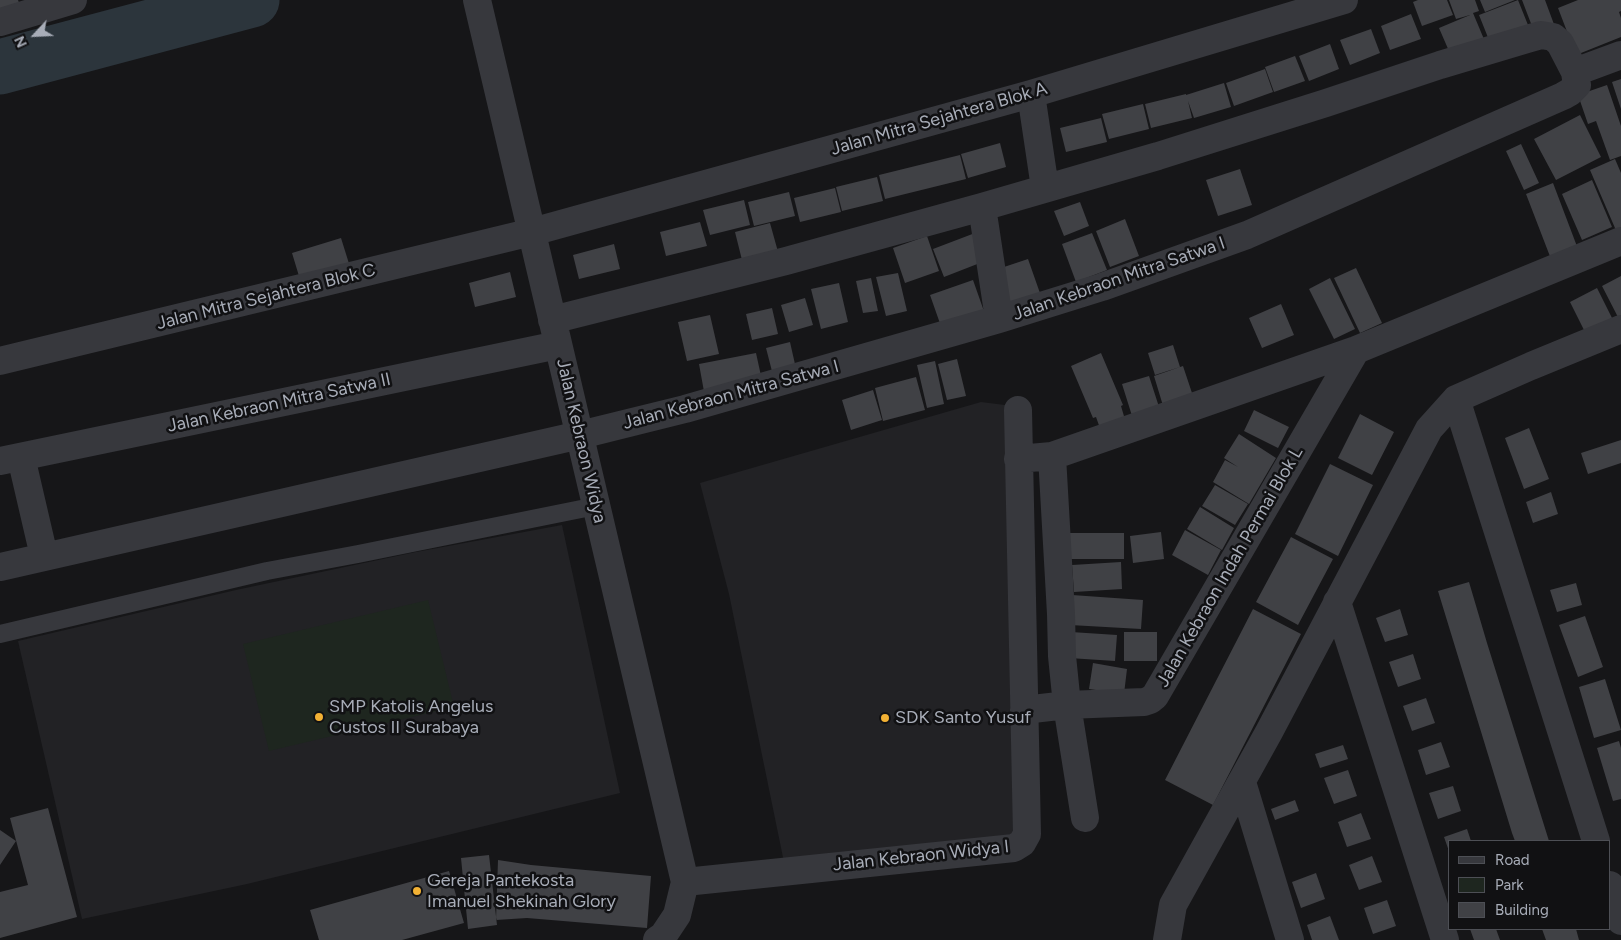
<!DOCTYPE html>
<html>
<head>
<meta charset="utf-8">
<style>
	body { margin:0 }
	#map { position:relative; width:1621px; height:940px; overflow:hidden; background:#161618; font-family:Figtree,sans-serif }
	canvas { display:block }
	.legend { position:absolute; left:1448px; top:840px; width:162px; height:90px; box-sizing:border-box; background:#111113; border:1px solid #4d4f55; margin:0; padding:6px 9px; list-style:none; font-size:15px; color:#a8adb8 }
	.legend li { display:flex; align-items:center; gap:10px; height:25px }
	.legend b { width:25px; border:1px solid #4d4f55 }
	.north { position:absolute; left:10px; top:10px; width:50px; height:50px; -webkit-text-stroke:4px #111113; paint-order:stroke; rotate:245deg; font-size:14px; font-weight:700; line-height:20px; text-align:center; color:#a8adb8 }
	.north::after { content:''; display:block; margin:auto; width:18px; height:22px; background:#a8adb8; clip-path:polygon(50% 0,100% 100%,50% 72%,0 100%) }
</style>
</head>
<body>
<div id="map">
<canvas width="1621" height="940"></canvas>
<ul class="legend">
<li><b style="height:6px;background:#37383d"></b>Road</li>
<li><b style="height:14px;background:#1e261f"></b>Park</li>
<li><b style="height:14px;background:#404145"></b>Building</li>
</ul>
<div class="north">N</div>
</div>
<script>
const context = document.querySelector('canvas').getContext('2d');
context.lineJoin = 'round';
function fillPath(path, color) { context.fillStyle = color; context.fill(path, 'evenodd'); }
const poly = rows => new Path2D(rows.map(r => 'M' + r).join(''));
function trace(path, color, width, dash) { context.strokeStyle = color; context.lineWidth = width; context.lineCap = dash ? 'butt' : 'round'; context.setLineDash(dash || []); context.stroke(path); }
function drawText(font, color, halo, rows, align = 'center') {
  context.font = font + ' Figtree,sans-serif'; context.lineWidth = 5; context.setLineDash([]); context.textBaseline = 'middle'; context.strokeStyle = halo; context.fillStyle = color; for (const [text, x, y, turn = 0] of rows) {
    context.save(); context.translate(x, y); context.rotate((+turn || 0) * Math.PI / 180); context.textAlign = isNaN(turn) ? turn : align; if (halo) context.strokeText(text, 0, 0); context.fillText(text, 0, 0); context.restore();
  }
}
fillPath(poly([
	[981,402,1013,406,1016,841,786,872,729,594,700,483],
	[562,525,620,793,247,884,82,919,18,641,236,590,416,552]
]), '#222225');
fillPath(poly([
	[428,600,454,707,269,751,243,644]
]), '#1e261f');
trace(poly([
	[0,67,252,0]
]), '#2c353c', 55);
fillPath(poly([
	[0,0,18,0,20,5,0,11],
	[1418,0,1447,0,1453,15,1422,26,1413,2],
	[1449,0,1475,0,1479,11,1473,13,1486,44,1452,58,1439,28,1470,15,1456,19],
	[1480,0,1515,0,1485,12],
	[1518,0,1530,30,1491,45,1479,15],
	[1522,0,1545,0,1555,27,1535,34],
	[1578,0,1621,0,1621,11,1619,12,1621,18,1621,37,1576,55,1558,8],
	[1411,14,1421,39,1390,50,1381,26],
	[1371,29,1380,53,1350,65,1340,40],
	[1330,44,1339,69,1309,81,1299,56],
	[1295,56,1305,81,1274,92,1265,67],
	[1265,69,1273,92,1234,106,1226,83],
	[1621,79,1621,109,1612,82],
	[1224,83,1231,107,1194,118,1188,101,1192,118,1151,128,1145,104,1186,94,1186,95],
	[1607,85,1621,126,1621,156,1610,160,1596,121,1588,124,1578,95],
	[1143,104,1149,129,1109,139,1102,114],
	[1580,115,1601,157,1556,180,1534,139],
	[1101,118,1107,142,1066,152,1060,128],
	[1000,143,1006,167,968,178,961,154],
	[1521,144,1539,183,1524,190,1506,151],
	[960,155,966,179,885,199,879,175],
	[1615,159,1621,173,1621,234,1618,235,1590,170],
	[1240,169,1252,205,1218,216,1206,180],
	[877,177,883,201,842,211,836,187],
	[1592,180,1612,227,1582,240,1562,194],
	[1553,183,1578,249,1551,259,1526,194],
	[835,188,841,212,800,222,794,198],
	[789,192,795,216,754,226,748,202],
	[744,200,750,225,710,235,703,210],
	[1080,202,1089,226,1064,236,1054,211],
	[1125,219,1139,256,1110,267,1096,231],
	[700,222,707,246,666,256,660,232],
	[770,223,780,259,744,268,735,232],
	[975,233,985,261,944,277,933,249],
	[1092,233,1107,270,1076,282,1062,244],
	[927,236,939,271,905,283,893,248],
	[341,238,351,270,302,286,292,253],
	[614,244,620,269,579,279,573,255],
	[1028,259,1041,296,1011,307,998,269],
	[1356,268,1382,323,1360,333,1334,278],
	[510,272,516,297,475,307,469,283],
	[898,273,907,311,886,316,876,277],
	[1621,276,1621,323,1602,286],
	[871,278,878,311,863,313,856,281],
	[1330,278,1355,329,1334,339,1309,289],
	[973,280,986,317,943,332,930,295],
	[839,283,848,322,821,329,811,289],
	[1597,288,1612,318,1585,332,1570,302],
	[805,298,813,325,789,332,781,305],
	[1281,304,1294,335,1262,348,1249,318],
	[772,308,778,334,752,340,746,314],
	[710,315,719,354,687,361,678,322],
	[790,342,797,373,774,379,766,348],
	[1173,345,1180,367,1155,375,1148,353],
	[756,353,763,385,705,397,699,364],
	[1101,353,1123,405,1121,406,1126,423,1101,431,1096,417,1093,418,1071,366],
	[957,359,966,396,947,400,938,364],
	[935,361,944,404,927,408,917,365],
	[1183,366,1194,399,1164,409,1154,376],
	[1149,376,1160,410,1133,419,1122,384],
	[916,377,925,410,883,421,875,388],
	[873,390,882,420,851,430,842,400],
	[1254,410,1289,427,1278,448,1244,431],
	[1360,414,1394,432,1372,475,1338,458],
	[1529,428,1549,479,1524,489,1505,438],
	[1239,434,1276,458,1249,504,1213,482,1225,460,1238,467,1224,458],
	[1621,440,1621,463,1588,474,1581,453],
	[1330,464,1373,485,1338,556,1295,534],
	[1215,485,1248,504,1235,525,1202,506],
	[1551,492,1558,514,1533,523,1526,502],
	[1200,507,1234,528,1222,550,1187,529],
	[1185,530,1221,550,1208,575,1172,555],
	[1161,532,1164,559,1133,563,1130,536],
	[1067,533,1124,533,1124,559,1067,559],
	[1291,537,1333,559,1298,625,1256,602],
	[1121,562,1122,589,1074,592,1072,565],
	[1469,582,1487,643,1549,841,1515,841,1512,833,1438,591],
	[1576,583,1582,605,1557,612,1550,590],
	[1072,595,1143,600,1141,629,1070,625],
	[1253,609,1301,634,1213,805,1165,780],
	[1400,609,1408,635,1385,642,1376,618],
	[1585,616,1603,667,1578,677,1559,625],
	[1071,632,1117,635,1115,661,1069,658],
	[1124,632,1157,632,1157,661,1124,661],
	[1413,654,1421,679,1398,687,1389,662],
	[1093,663,1127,669,1124,694,1089,689],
	[1605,679,1621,730,1594,738,1579,687],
	[1426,698,1435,723,1412,731,1403,706],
	[1619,741,1621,748,1621,799,1613,801,1597,748],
	[1441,742,1450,767,1426,775,1418,750],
	[1343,745,1348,759,1320,768,1315,754],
	[1348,770,1357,796,1334,804,1324,778],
	[1453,786,1461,811,1438,819,1429,793],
	[1295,800,1299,811,1275,820,1271,809],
	[48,808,77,917,0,938,0,892,28,885,10,818],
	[1361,813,1371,839,1347,847,1338,822],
	[1467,829,1471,841,1450,841,1450,854,1444,837],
	[0,830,16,841,0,865],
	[489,855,497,925,468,929,461,858],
	[1372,856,1382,882,1359,890,1349,865],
	[498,860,531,865,651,876,647,928,527,918,496,920],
	[449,871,464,923,402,940,319,940,310,910],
	[1316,873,1325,899,1301,908,1292,882],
	[1387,900,1396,926,1373,934,1364,908],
	[1330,916,1339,940,1312,940,1307,925],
	[1470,929,1496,929,1500,940,1474,940],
	[1542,929,1576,929,1579,940,1546,940]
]), '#404145');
trace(poly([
	[0,634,267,571,358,554,596,506]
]), '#37383d', 18);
trace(poly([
	[477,0,685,882],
	[0,22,73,0],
	[1575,72,1621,55],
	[1031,94,1045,188],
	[982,207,999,319],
	[0,361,532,232,1031,94,1344,0],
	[1456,399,1596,841],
	[1052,456,1061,614,1062,656,1067,705,1085,818],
	[21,457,44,556],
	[1018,459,1052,456,1356,350,1621,241],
	[0,461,558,345],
	[0,567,580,435,685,409,999,319,1102,287,1247,235,1563,96,1570,92,1577,85,1575,72,1560,43,1553,37,1541,35,1527,39,1440,65,1326,103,1158,156,982,207,786,261,552,320],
	[1337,602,1445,940],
	[1024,710,1067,705,1144,702,1150,700,1155,696,1356,350],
	[1242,782,1290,940],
	[685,882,1014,848,1022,843,1027,834,1018,410],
	[1610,885,1621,921],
	[657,940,663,936,677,915,685,882],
	[1167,940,1173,905,1269,732,1429,429,1456,399,1531,366,1621,329]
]), '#37383d', 28);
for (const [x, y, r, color] of [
	[319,717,5,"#f2b134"],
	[885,718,5,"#f2b134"],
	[417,891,5,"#f2b134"]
]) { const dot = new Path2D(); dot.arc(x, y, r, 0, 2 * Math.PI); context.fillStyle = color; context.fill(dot); trace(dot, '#111113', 2); }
drawText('18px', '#a8adb8', '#111113', [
	["Jalan Mitra Sejahtera Blok A",939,119,-16],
	["Jalan Kebraon Mitra Satwa I",1119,279,-19],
	["Jalan Mitra Sejahtera Blok C",266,297,-14],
	["Jalan Kebraon Mitra Satwa I",731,395,-15],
	["Jalan Kebraon Mitra Satwa II",279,403,-12],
	["Jalan Kebraon Widya",581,441,77],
	["Jalan Kebraon Indah Permai Blok L",1230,567,-60],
	["Jalan Kebraon Widya I",921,856,-6]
]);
drawText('18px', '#a8adb8', '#111113', [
	["SMP Katolis Angelus",329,707],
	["Custos II Surabaya",329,728],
	["SDK Santo Yusuf",895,718],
	["Gereja Pantekosta",427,881],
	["Imanuel Shekinah Glory",427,902]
], 'left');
</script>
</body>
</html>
